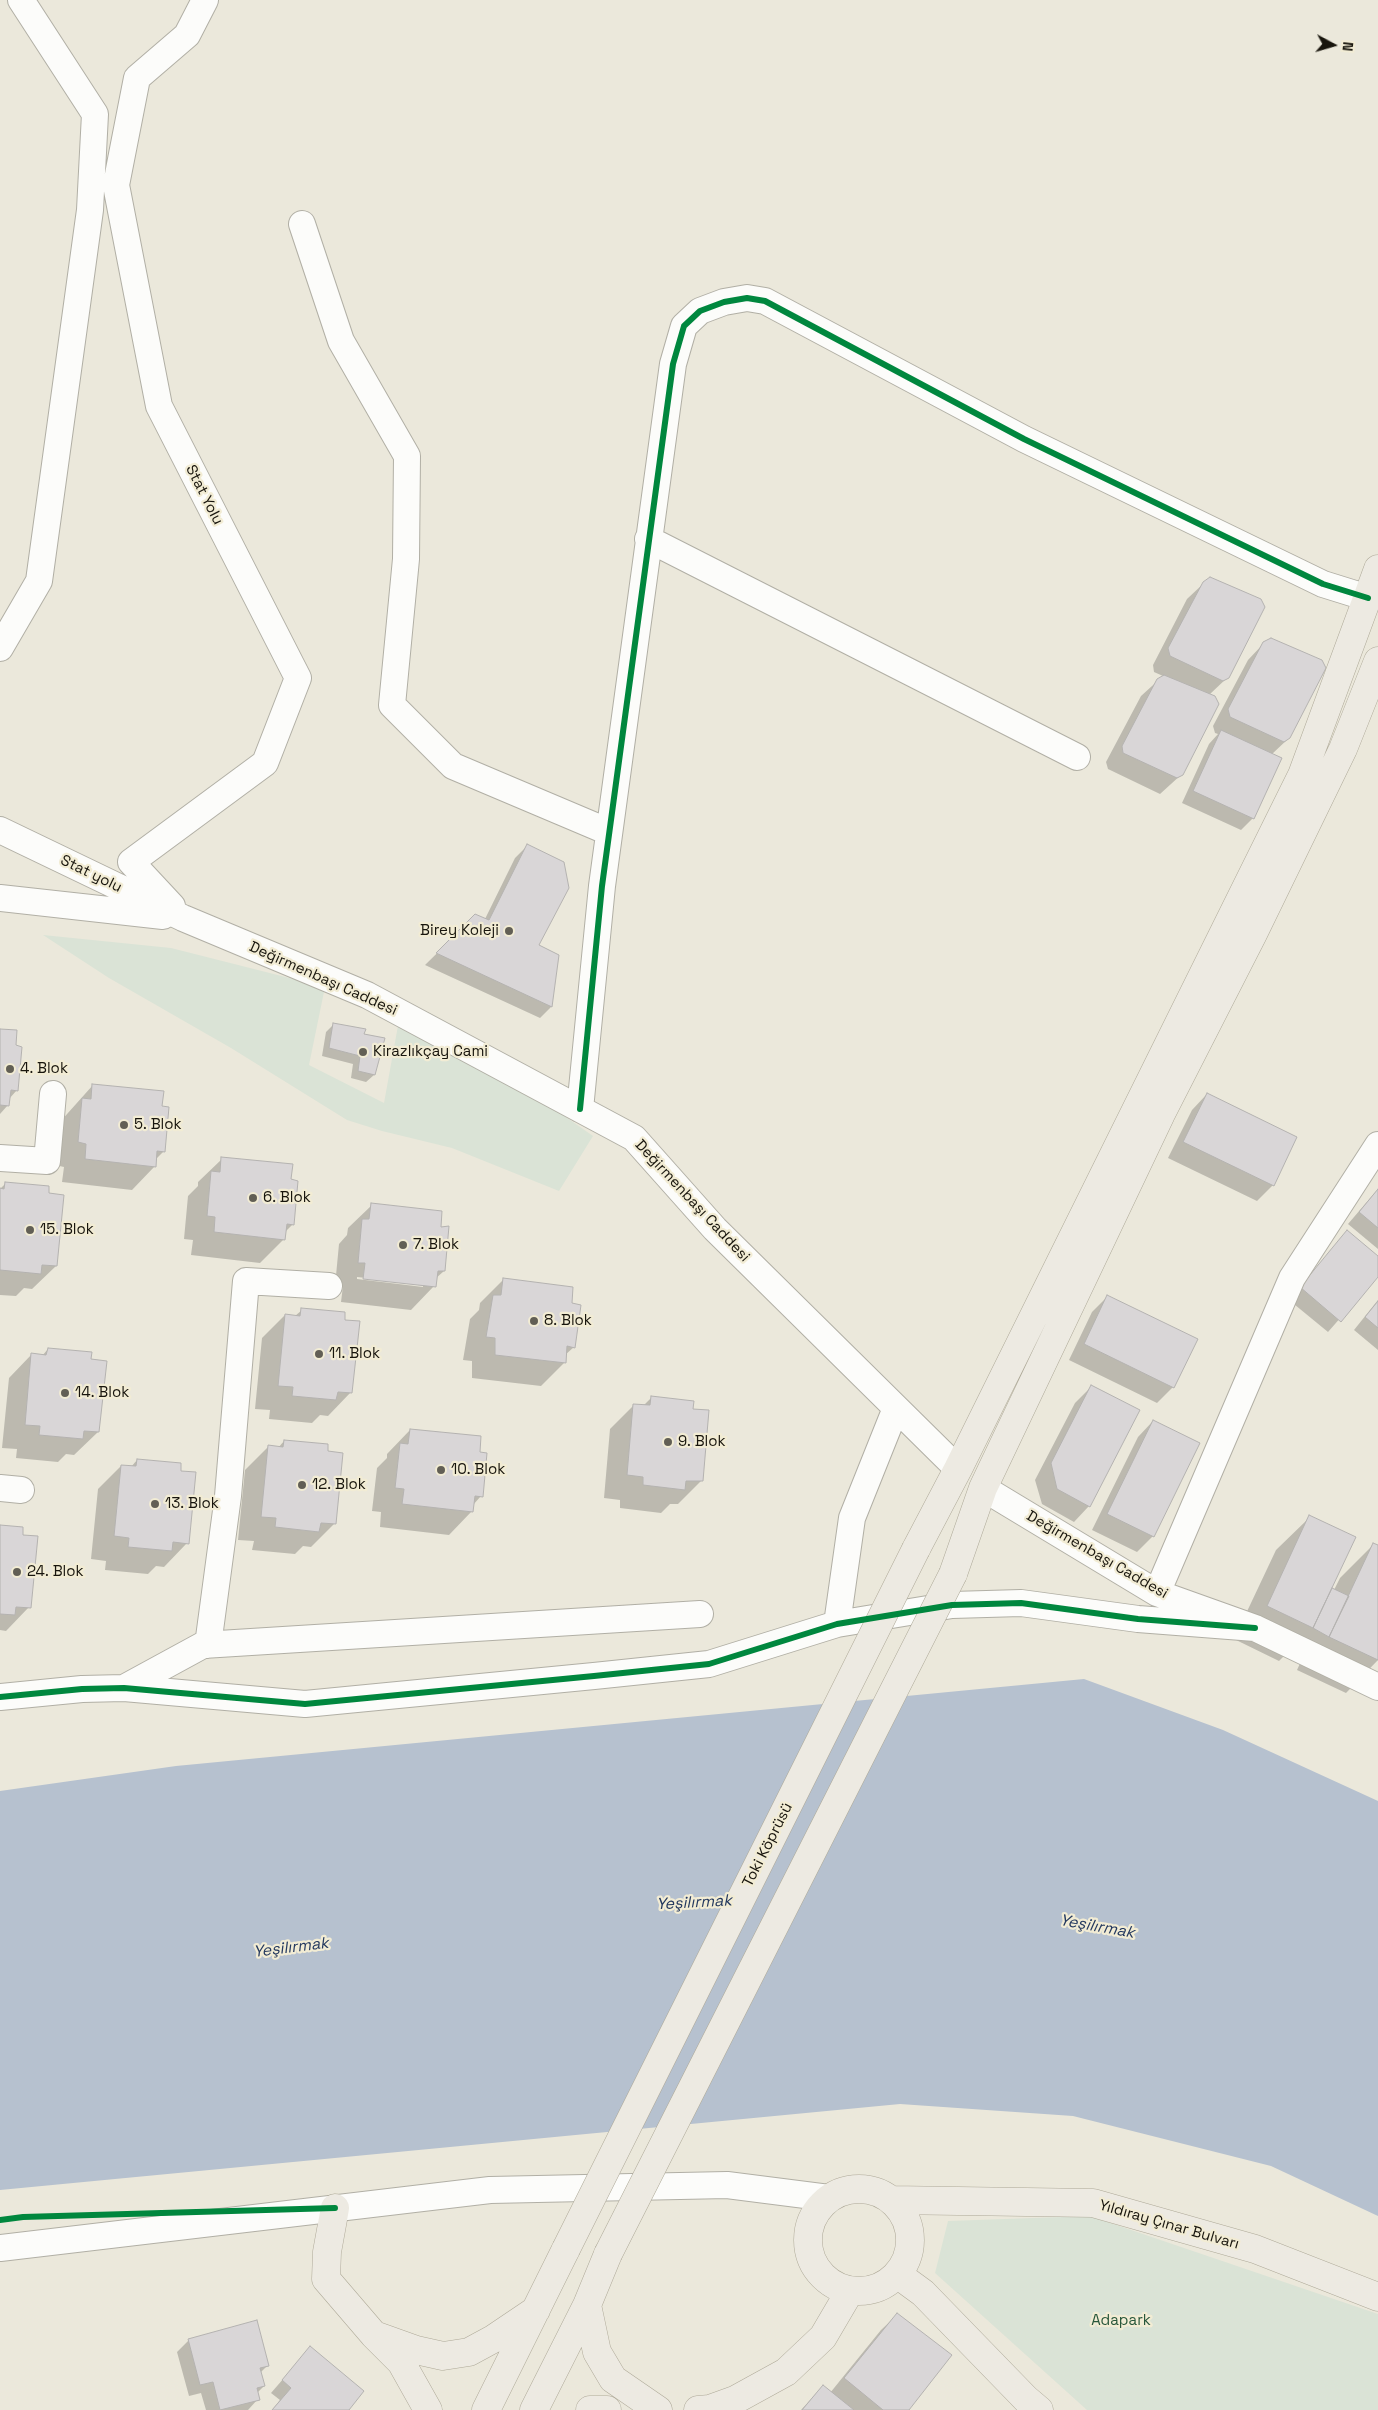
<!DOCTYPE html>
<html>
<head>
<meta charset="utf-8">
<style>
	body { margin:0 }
	#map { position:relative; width:1378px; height:2410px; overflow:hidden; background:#ebe8db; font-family:"Space Grotesk",sans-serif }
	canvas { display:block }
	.north { position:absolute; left:1308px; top:20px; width:50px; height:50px; -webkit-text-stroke:4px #f2ecd4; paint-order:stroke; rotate:96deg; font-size:14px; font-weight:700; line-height:20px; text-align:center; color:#18150d }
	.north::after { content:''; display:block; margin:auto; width:18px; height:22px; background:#18150d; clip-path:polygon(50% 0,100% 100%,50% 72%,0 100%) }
</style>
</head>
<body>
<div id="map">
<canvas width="1378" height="2410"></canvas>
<div class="north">N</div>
</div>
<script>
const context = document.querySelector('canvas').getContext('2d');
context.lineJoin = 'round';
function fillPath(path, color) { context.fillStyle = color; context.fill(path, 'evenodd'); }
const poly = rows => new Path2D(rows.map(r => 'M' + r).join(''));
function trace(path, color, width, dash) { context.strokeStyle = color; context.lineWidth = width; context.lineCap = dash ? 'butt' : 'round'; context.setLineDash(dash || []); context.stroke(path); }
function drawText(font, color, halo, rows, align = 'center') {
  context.font = font + ' "Space Grotesk",sans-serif'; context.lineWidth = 4.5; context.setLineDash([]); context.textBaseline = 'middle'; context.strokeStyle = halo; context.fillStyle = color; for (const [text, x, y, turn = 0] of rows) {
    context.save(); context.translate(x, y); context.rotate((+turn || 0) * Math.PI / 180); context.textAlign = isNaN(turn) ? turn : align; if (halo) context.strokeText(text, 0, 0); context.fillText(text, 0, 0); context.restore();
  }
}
fillPath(poly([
	[43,935,171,948,325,987,309,1065,384,1103,399,1020,563,1115,593,1136,559,1191,452,1148,382,1131,347,1120,231,1048,109,978],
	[1090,2216,1378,2314,1378,2410,1087,2410,935,2273,948,2221]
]), '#dae3d6');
fillPath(poly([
	[1084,1679,1223,1730,1378,1801,1378,2216,1271,2166,1073,2116,900,2104,0,2190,0,1791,176,1766]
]), '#b6c1cf');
fillPath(poly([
	[1204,583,1228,677,1209,695,1182,774,1160,794,1108,769,1106,762,1141,696,1163,676,1154,672,1153,665,1187,599],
	[1264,643,1289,738,1271,755,1253,818,1241,830,1182,803,1209,744,1218,734,1215,733,1213,726,1248,660],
	[527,846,537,946,558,956,551,1007,540,1018,425,965,476,915,485,919,515,858],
	[333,1025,363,1035,374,1075,366,1082,351,1078,353,1064,322,1056,326,1032],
	[0,1030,14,1046,17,1090,9,1099,8,1105,0,1114],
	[93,1085,161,1107,164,1151,155,1160,155,1166,132,1190,62,1182,64,1167,55,1165,59,1123],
	[1207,1094,1296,1138,1273,1185,1257,1201,1168,1158,1192,1110],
	[222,1159,290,1180,293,1224,284,1233,284,1239,260,1263,191,1255,193,1240,184,1239,188,1196,198,1186,198,1182],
	[6,1183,56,1266,32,1289,24,1288,16,1296,0,1295,0,1189],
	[1378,1189,1378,1249,1348,1224],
	[372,1205,440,1228,444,1271,435,1279,434,1286,411,1310,341,1302,343,1286,335,1286,339,1244,347,1235,348,1228],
	[357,1277,423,1284,423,1287,357,1279],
	[1347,1232,1378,1257,1378,1275,1328,1332,1289,1300],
	[503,1280,570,1304,574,1347,565,1355,565,1362,541,1386,472,1378,472,1361,463,1360,470,1319,479,1310,480,1303],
	[1108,1296,1173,1387,1157,1403,1069,1360,1092,1312],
	[1378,1300,1378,1350,1354,1330],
	[302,1310,351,1392,328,1416,320,1415,312,1423,269,1419,270,1410,255,1409,262,1338,285,1315,295,1316],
	[48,1349,90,1360,98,1432,74,1455,66,1454,58,1462,16,1458,17,1449,2,1448,9,1378,32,1354,42,1356],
	[1091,1387,1089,1506,1074,1522,1042,1504,1035,1480,1075,1403],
	[652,1397,691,1410,702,1480,678,1504,670,1504,661,1513,620,1508,620,1500,604,1498,610,1429,634,1405,643,1406],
	[1153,1421,1153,1536,1137,1552,1092,1530,1138,1437],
	[410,1430,478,1453,481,1496,473,1505,472,1511,449,1535,380,1527,381,1512,372,1511,377,1468,387,1458,387,1454],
	[284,1441,334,1524,311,1547,303,1546,295,1554,252,1550,254,1541,238,1540,245,1470,268,1447,278,1448],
	[137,1460,187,1543,164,1567,156,1566,148,1574,105,1570,106,1561,91,1559,98,1489,121,1466,131,1467],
	[1310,1517,1329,1593,1334,1590,1340,1578,1373,1545,1378,1547,1378,1660,1346,1693,1297,1670,1309,1644,1301,1639,1279,1661,1234,1639,1276,1550],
	[0,1527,29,1607,6,1631,0,1630],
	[897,2315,907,2410,801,2410,823,2386,830,2393,881,2330],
	[189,2340,268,2365,260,2373,264,2386,257,2393,258,2399,248,2410,206,2410,201,2393,189,2396,177,2352],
	[310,2348,347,2410,272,2410,280,2400,271,2393]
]), '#0003');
const building = poly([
	[1210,577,1261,599,1265,607,1229,678,1223,681,1170,656,1168,648,1203,582,1210,577],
	[1271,638,1322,660,1326,668,1290,738,1284,742,1230,717,1228,709,1263,642,1271,638],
	[1164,675,1215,696,1219,704,1183,775,1177,778,1123,753,1122,746,1157,679,1164,675],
	[1221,730,1282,758,1254,819,1193,791,1221,730],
	[527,844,564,862,569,888,539,945,559,955,552,1007,436,953,475,914,489,920,527,844],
	[333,1023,366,1029,364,1034,385,1038,375,1075,358,1071,360,1056,329,1048,333,1023],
	[0,1029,17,1030,16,1045,22,1047,18,1091,11,1090,9,1106,0,1105,0,1029],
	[92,1084,164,1091,162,1106,169,1107,165,1152,157,1151,156,1167,85,1159,86,1144,78,1142,82,1098,91,1099,92,1084],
	[1207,1093,1297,1137,1274,1186,1183,1142,1207,1093],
	[221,1157,293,1164,291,1179,298,1181,294,1225,287,1224,285,1240,214,1232,215,1217,207,1216,211,1171,220,1172,221,1157],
	[5,1182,49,1186,49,1193,64,1195,57,1266,42,1265,41,1274,0,1270,0,1188,4,1189,5,1182],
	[1378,1189,1378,1228,1359,1212,1378,1189],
	[371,1203,442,1211,441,1227,449,1226,445,1271,438,1271,436,1287,363,1279,365,1263,358,1263,362,1219,369,1219,371,1203],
	[1347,1230,1378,1256,1378,1277,1341,1322,1300,1287,1347,1230],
	[503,1278,573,1287,572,1303,581,1305,575,1348,567,1346,566,1363,495,1355,495,1338,486,1337,493,1295,501,1295,503,1278],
	[1107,1295,1198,1339,1174,1388,1084,1344,1107,1295],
	[1378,1301,1378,1328,1365,1317,1378,1301],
	[301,1308,345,1312,345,1320,360,1321,352,1393,338,1392,336,1400,292,1396,293,1387,278,1386,285,1314,300,1316,301,1308],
	[48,1348,92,1352,91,1359,107,1361,99,1432,84,1431,83,1439,39,1435,40,1426,25,1425,31,1353,46,1355,48,1348],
	[1091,1385,1140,1410,1090,1507,1057,1489,1051,1463,1091,1385],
	[651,1396,694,1401,693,1409,709,1410,703,1481,686,1481,685,1490,643,1485,643,1477,627,1475,633,1404,650,1405,651,1396],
	[1153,1420,1200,1443,1154,1537,1107,1514,1153,1420],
	[410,1429,481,1436,480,1452,487,1453,483,1497,475,1496,473,1512,402,1504,404,1489,395,1488,400,1443,408,1444,410,1429],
	[284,1440,328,1444,328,1451,343,1453,336,1524,321,1523,319,1532,275,1527,276,1518,261,1517,268,1445,283,1447,284,1440],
	[137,1459,181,1463,181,1471,196,1472,189,1544,173,1542,172,1551,128,1547,129,1538,114,1536,121,1465,136,1466,137,1459],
	[1309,1515,1356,1537,1313,1628,1267,1606,1309,1515],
	[0,1525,23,1527,23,1535,38,1536,31,1608,16,1607,15,1615,0,1614,0,1525],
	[1373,1543,1378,1545,1378,1660,1329,1637,1373,1543],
	[1332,1588,1349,1596,1329,1637,1313,1628,1332,1588],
	[897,2313,952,2355,909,2410,883,2410,844,2378,897,2313],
	[257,2320,269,2366,260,2368,265,2386,257,2388,260,2400,220,2410,213,2382,200,2385,188,2339,257,2320],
	[310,2346,364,2391,349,2410,272,2410,291,2388,282,2380,310,2346],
	[823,2385,854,2410,802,2410,823,2385]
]);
fillPath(building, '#d9d6d7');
trace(building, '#b4b2b0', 1);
const minor = poly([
	[302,224,341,341,407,456,406,559,392,705,453,766,609,832],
	[648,539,1077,757],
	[0,648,39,581,90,210,95,114,21,0],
	[0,830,183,918,367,995,634,1138,715,1229,958,1469],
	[0,898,163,916],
	[172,906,131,862,265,763,298,678,159,406,116,185,137,78,187,35,205,0],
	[580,1109,602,886,673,364,684,326,700,311,724,302,747,298,765,301,1024,439,1323,584,1368,598],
	[0,1158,47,1161,53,1094],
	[0,1488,21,1490],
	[983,1488,1157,1593,1255,1628,1378,1687],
	[1157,1593,1292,1278,1378,1145],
	[837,1624,852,1518,896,1408],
	[208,1645,228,1496,246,1281,329,1286],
	[124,1688,203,1645,700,1614],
	[0,1697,82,1689,124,1688,305,1704,594,1676,709,1664,837,1624,952,1605,1021,1603,1138,1619,1255,1628],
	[0,2248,490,2190,727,2185,829,2198]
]);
const major = poly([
	[916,1549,958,1469,1302,775,1378,569],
	[953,1574,983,1488,1161,1114,1253,934,1343,749,1378,661],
	'808 2240a51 51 0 1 1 102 0a51 51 0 1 1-102 0Z',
	[891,2200,1093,2203,1255,2249,1378,2297],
	[335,2208,327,2252,326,2279,374,2335],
	[897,2274,923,2293,1026,2399,1039,2410],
	[587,2305,597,2352,613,2379,658,2410],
	[428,2410,401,2362,374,2335,416,2350,443,2356,469,2352,493,2339,536,2310],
	[486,2410,566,2249],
	[534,2410,587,2305,608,2254],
	[590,2410,607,2410],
	[698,2410,710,2409,735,2400,786,2372,823,2337,850,2291]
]);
trace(minor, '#b1afa5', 28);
trace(major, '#aea998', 29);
trace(minor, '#fcfcfa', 26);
trace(major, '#edeae2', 28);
const majorBridge = poly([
	[566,2249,916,1549],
	[608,2254,953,1574]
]);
trace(majorBridge, '#aea998', 29, []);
trace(majorBridge, '#edeae2', 28);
trace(poly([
	[580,1109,602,886,673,364,684,326,700,311,724,302,747,298,765,301,1024,439,1323,584,1368,598],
	[0,1697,82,1689,124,1688,305,1704,594,1676,709,1664,837,1624,952,1605,1021,1603,1138,1619,1255,1628],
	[0,2220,23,2217,335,2208]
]), '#00873e', 6);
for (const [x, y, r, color] of [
	[509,931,5,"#625f55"],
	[363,1052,5,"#625f55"],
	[10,1069,5,"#625f55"],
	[124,1125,5,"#625f55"],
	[253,1198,5,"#625f55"],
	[30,1230,5,"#625f55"],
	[403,1245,5,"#625f55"],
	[534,1321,5,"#625f55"],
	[319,1354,5,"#625f55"],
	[65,1393,5,"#625f55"],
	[668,1442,5,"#625f55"],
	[441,1470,5,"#625f55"],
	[302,1485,5,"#625f55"],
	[155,1504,5,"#625f55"],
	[17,1572,5,"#625f55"]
]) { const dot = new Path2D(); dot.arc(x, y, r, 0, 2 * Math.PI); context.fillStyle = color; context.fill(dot); trace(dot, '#f2ecd4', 2); }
drawText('15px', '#18150d', '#f2ecd4', [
	["Stat Yolu",204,495,63],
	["Stat yolu",91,874,26],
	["Değirmenbaşı Caddesi",323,979,24],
	["Değirmenbaşı Caddesi",692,1201,47],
	["Değirmenbaşı Caddesi",1097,1555,30],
	["Toki Köprüsü",768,1845,-63],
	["Yıldıray Çınar Bulvarı",1169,2225,16]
]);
drawText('15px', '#18150d', '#f2ecd4', [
	["Birey Koleji",499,931,"right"],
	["Kirazlıkçay Cami",373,1052],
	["4. Blok",20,1069],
	["5. Blok",134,1125],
	["6. Blok",263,1198],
	["15. Blok",40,1230],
	["7. Blok",413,1245],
	["8. Blok",544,1321],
	["11. Blok",329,1354],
	["14. Blok",75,1393],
	["9. Blok",678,1442],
	["10. Blok",451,1470],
	["12. Blok",312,1485],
	["13. Blok",165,1504],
	["24. Blok",27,1572]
], 'left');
drawText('15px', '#28573b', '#f2ecd4', [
	["Adapark",1121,2321]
]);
drawText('italic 16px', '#24395f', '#f2ecd4', [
	["Yeşilırmak",694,1903,-3],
	["Yeşilırmak",1097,1927,10],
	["Yeşilırmak",291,1948,-7]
]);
</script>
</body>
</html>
